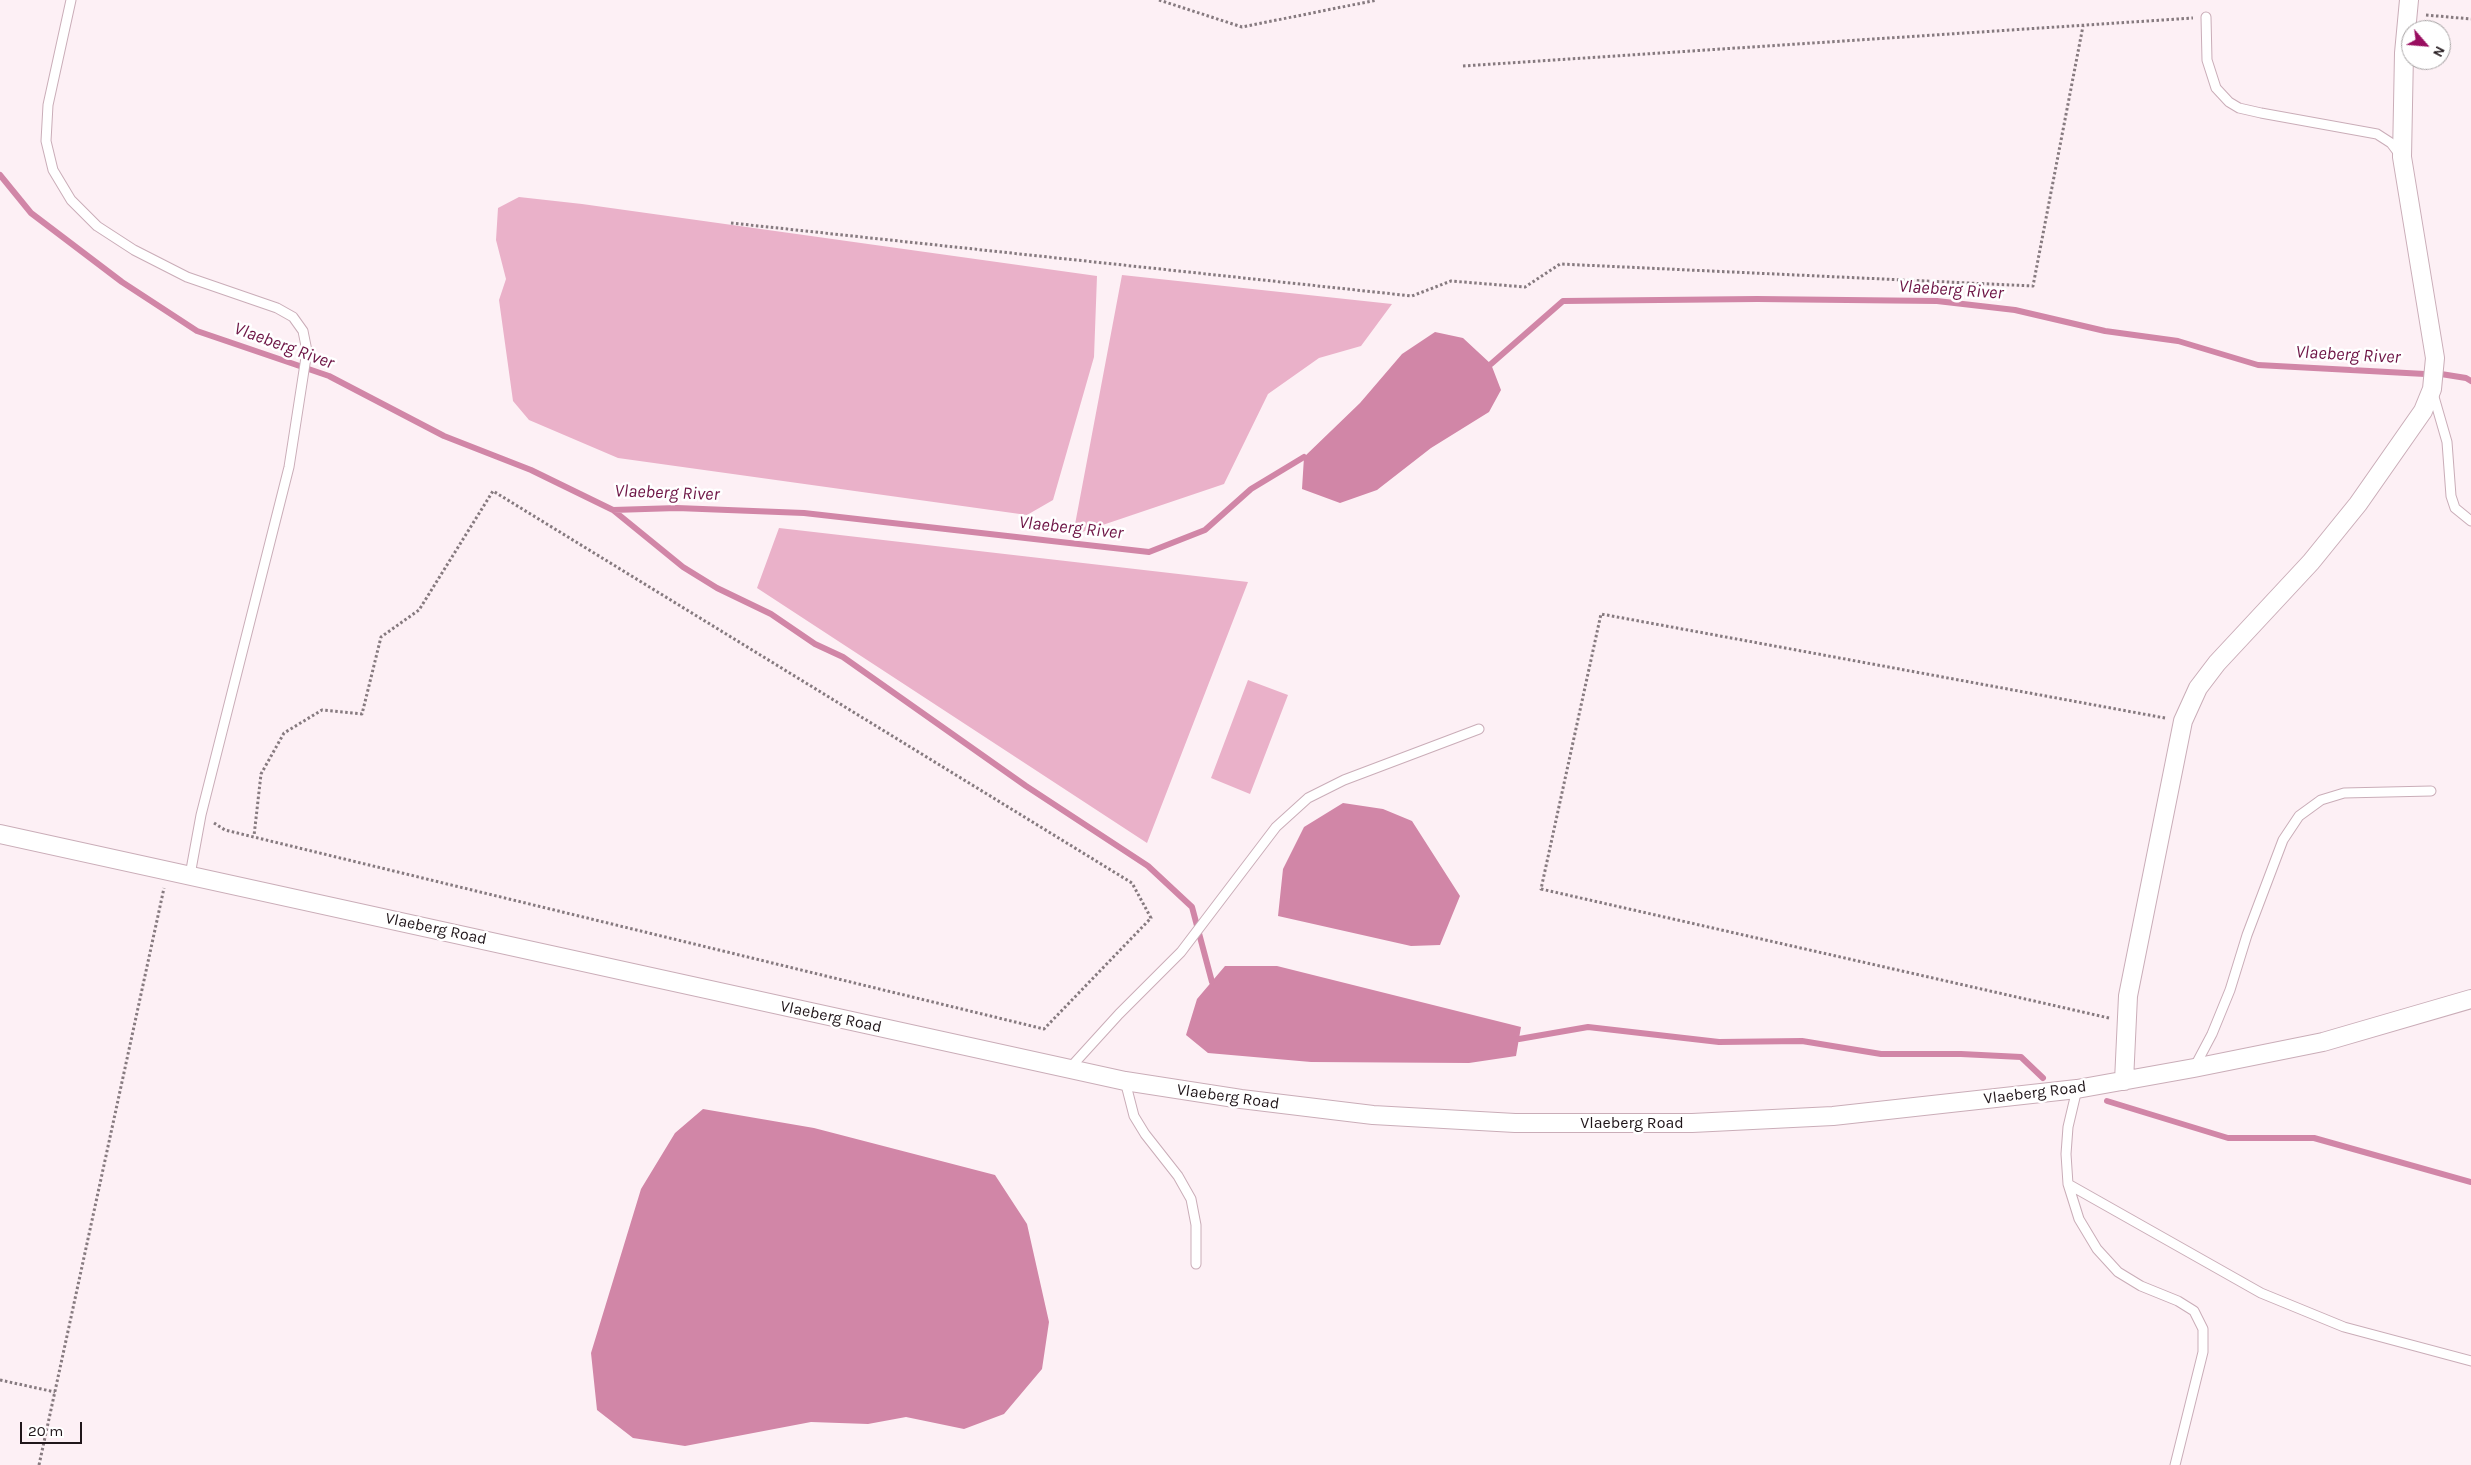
<!DOCTYPE html>
<html>
<head>
<meta charset="utf-8">
<style>
	body { margin:0 }
	#map { position:relative; width:2471px; height:1465px; overflow:hidden; background:#fdf0f5; font-family:Karla,sans-serif }
	canvas { display:block }
	.north { position:absolute; left:2401px; top:20px; width:50px; height:50px; box-sizing:border-box; background:#fff; border:1px solid #a6a2a3; border-radius:50%; rotate:117deg; font-size:14px; font-weight:700; line-height:20px; text-align:center; color:#20161a }
	.north::after { content:''; display:block; margin:auto; width:18px; height:22px; background:#990e60; clip-path:polygon(50% 0,100% 100%,50% 72%,0 100%) }
	.scale { position:absolute; left:20px; top:1422px; width:62px; height:22px; box-sizing:border-box; border:2px solid #20161a; border-top:0; padding-left:6px; font-size:15px; line-height:18px; white-space:nowrap; color:#20161a; -webkit-text-stroke:4px #fff; paint-order:stroke }
</style>
</head>
<body>
<div id="map">
<canvas width="2471" height="1465"></canvas>
<div class="north">N</div>
<div class="scale">20 m</div>
</div>
<script>
const context = document.querySelector('canvas').getContext('2d');
context.lineJoin = 'round';
function fillPath(path, color) { context.fillStyle = color; context.fill(path, 'evenodd'); }
const poly = rows => new Path2D(rows.map(r => 'M' + r).join(''));
function trace(path, color, width, dash) { context.strokeStyle = color; context.lineWidth = width; context.lineCap = dash ? 'butt' : 'round'; context.setLineDash(dash || []); context.stroke(path); }
function drawText(font, color, halo, rows, align = 'center') {
  context.font = font + ' Karla,sans-serif'; context.lineWidth = 5; context.setLineDash([]); context.textBaseline = 'middle'; context.strokeStyle = halo; context.fillStyle = color; for (const [text, x, y, turn = 0] of rows) {
    context.save(); context.translate(x, y); context.rotate((+turn || 0) * Math.PI / 180); context.textAlign = isNaN(turn) ? turn : align; if (halo) context.strokeText(text, 0, 0); context.fillText(text, 0, 0); context.restore();
  }
}
fillPath(poly([
	[519,197,582,204,1097,276,1094,357,1053,500,1027,515,618,458,529,420,513,401,499,300,506,279,496,240,498,208],
	[1122,275,1392,304,1361,346,1319,358,1268,394,1224,484,1073,535],
	[779,528,1248,582,1147,843,757,588],
	[1248,680,1288,695,1250,794,1211,778]
]), '#eab1c9');
fillPath(poly([
	[1435,332,1463,338,1491,364,1501,390,1489,412,1431,448,1377,490,1340,503,1302,489,1304,457,1360,403,1402,354],
	[1343,803,1383,809,1412,821,1460,896,1440,945,1411,946,1278,916,1283,869,1304,827],
	[1225,966,1277,966,1521,1027,1516,1056,1469,1063,1311,1062,1208,1053,1186,1035,1197,999],
	[703,1109,814,1128,995,1175,1027,1224,1049,1322,1042,1369,1004,1414,964,1429,906,1417,868,1424,811,1422,685,1446,633,1438,597,1410,591,1353,641,1189,675,1133]
]), '#d186a7');
trace(poly([
	[0,175,31,213,122,282,197,331,329,376,444,436,531,470,613,510,677,508,804,513,1149,552,1205,530,1251,489,1304,457],
	[1491,364,1563,301,1757,299,1937,301,2015,310,2105,331,2178,341,2258,365,2425,374],
	[2441,374,2466,378,2471,381],
	[613,510,683,567,717,588,771,614,815,644,843,657,1026,786,1148,866,1192,907,1212,982],
	[1519,1039,1588,1027,1719,1042,1802,1041,1881,1054,1961,1054,2021,1057,2043,1078],
	[2107,1101,2228,1138,2314,1138,2471,1182]
]), '#d186a7', 6);
const lane = poly([
	[71,0,48,105,46,141,53,170,71,200,97,226,134,250,187,277,277,308,293,317,303,331,307,351,289,467,201,815,190,875],
	[2206,17,2207,60,2216,88,2229,102,2239,108,2261,113,2377,134,2391,143,2400,155],
	[2432,390,2447,442,2451,496,2455,508,2471,521],
	[2194,1068,2212,1034,2230,990,2247,935,2283,840,2299,816,2321,800,2344,793,2431,791],
	[1069,1069,1119,1014,1181,952,1276,827,1308,798,1344,780,1479,729],
	[1125,1081,1134,1116,1145,1134,1178,1176,1191,1199,1196,1225,1196,1264],
	[2077,1089,2068,1127,2066,1154,2068,1184,2079,1219,2097,1249,2118,1272,2141,1286,2178,1301,2194,1311,2203,1329,2203,1352,2175,1465],
	[2068,1184,2261,1293,2344,1327,2471,1361]
]);
const street = poly([
	[0,834,1125,1081,1241,1099,1373,1115,1515,1123,1692,1123,1833,1116,2077,1089,2194,1068,2323,1042,2471,999],
	[2124,1081,2128,996,2183,721,2198,688,2217,663,2311,562,2358,504,2423,411,2432,389,2435,358,2402,157,2404,53,2409,0]
]);
trace(lane, '#caadb8', 11);
trace(street, '#caadb8', 20);
trace(poly([
	[1159,0,1242,27,1377,0],
	[2426,15,2471,19],
	[1463,66,2193,18],
	[731,223,1412,296,1451,281,1525,287,1560,264,2033,286,2083,26],
	[214,823,225,830,1044,1029,1151,918,1132,883,493,491,419,610,381,637,362,714,322,710,284,733,261,774,254,836],
	[2109,1018,1541,889,1601,614,2165,718],
	[0,1380,55,1392],
	[39,1465,164,888]
]), '#867a7f', 3, [2.5, 2.5]);
trace(lane, '#fff', 9);
trace(street, '#fff', 18);
drawText('16px', '#20161a', '#fff', [
	["Vlaeberg Road",436,929,12],
	["Vlaeberg Road",831,1017,12],
	["Vlaeberg Road",2035,1093,-7],
	["Vlaeberg Road",1228,1097,8],
	["Vlaeberg Road",1632,1123]
]);
drawText('italic 18px', '#6d1445', '#fff', [
	["Vlaeberg River",1951,290,4],
	["Vlaeberg River",284,346,20],
	["Vlaeberg River",2348,355,3],
	["Vlaeberg River",667,493,2],
	["Vlaeberg River",1071,528,6]
]);
</script>
</body>
</html>
